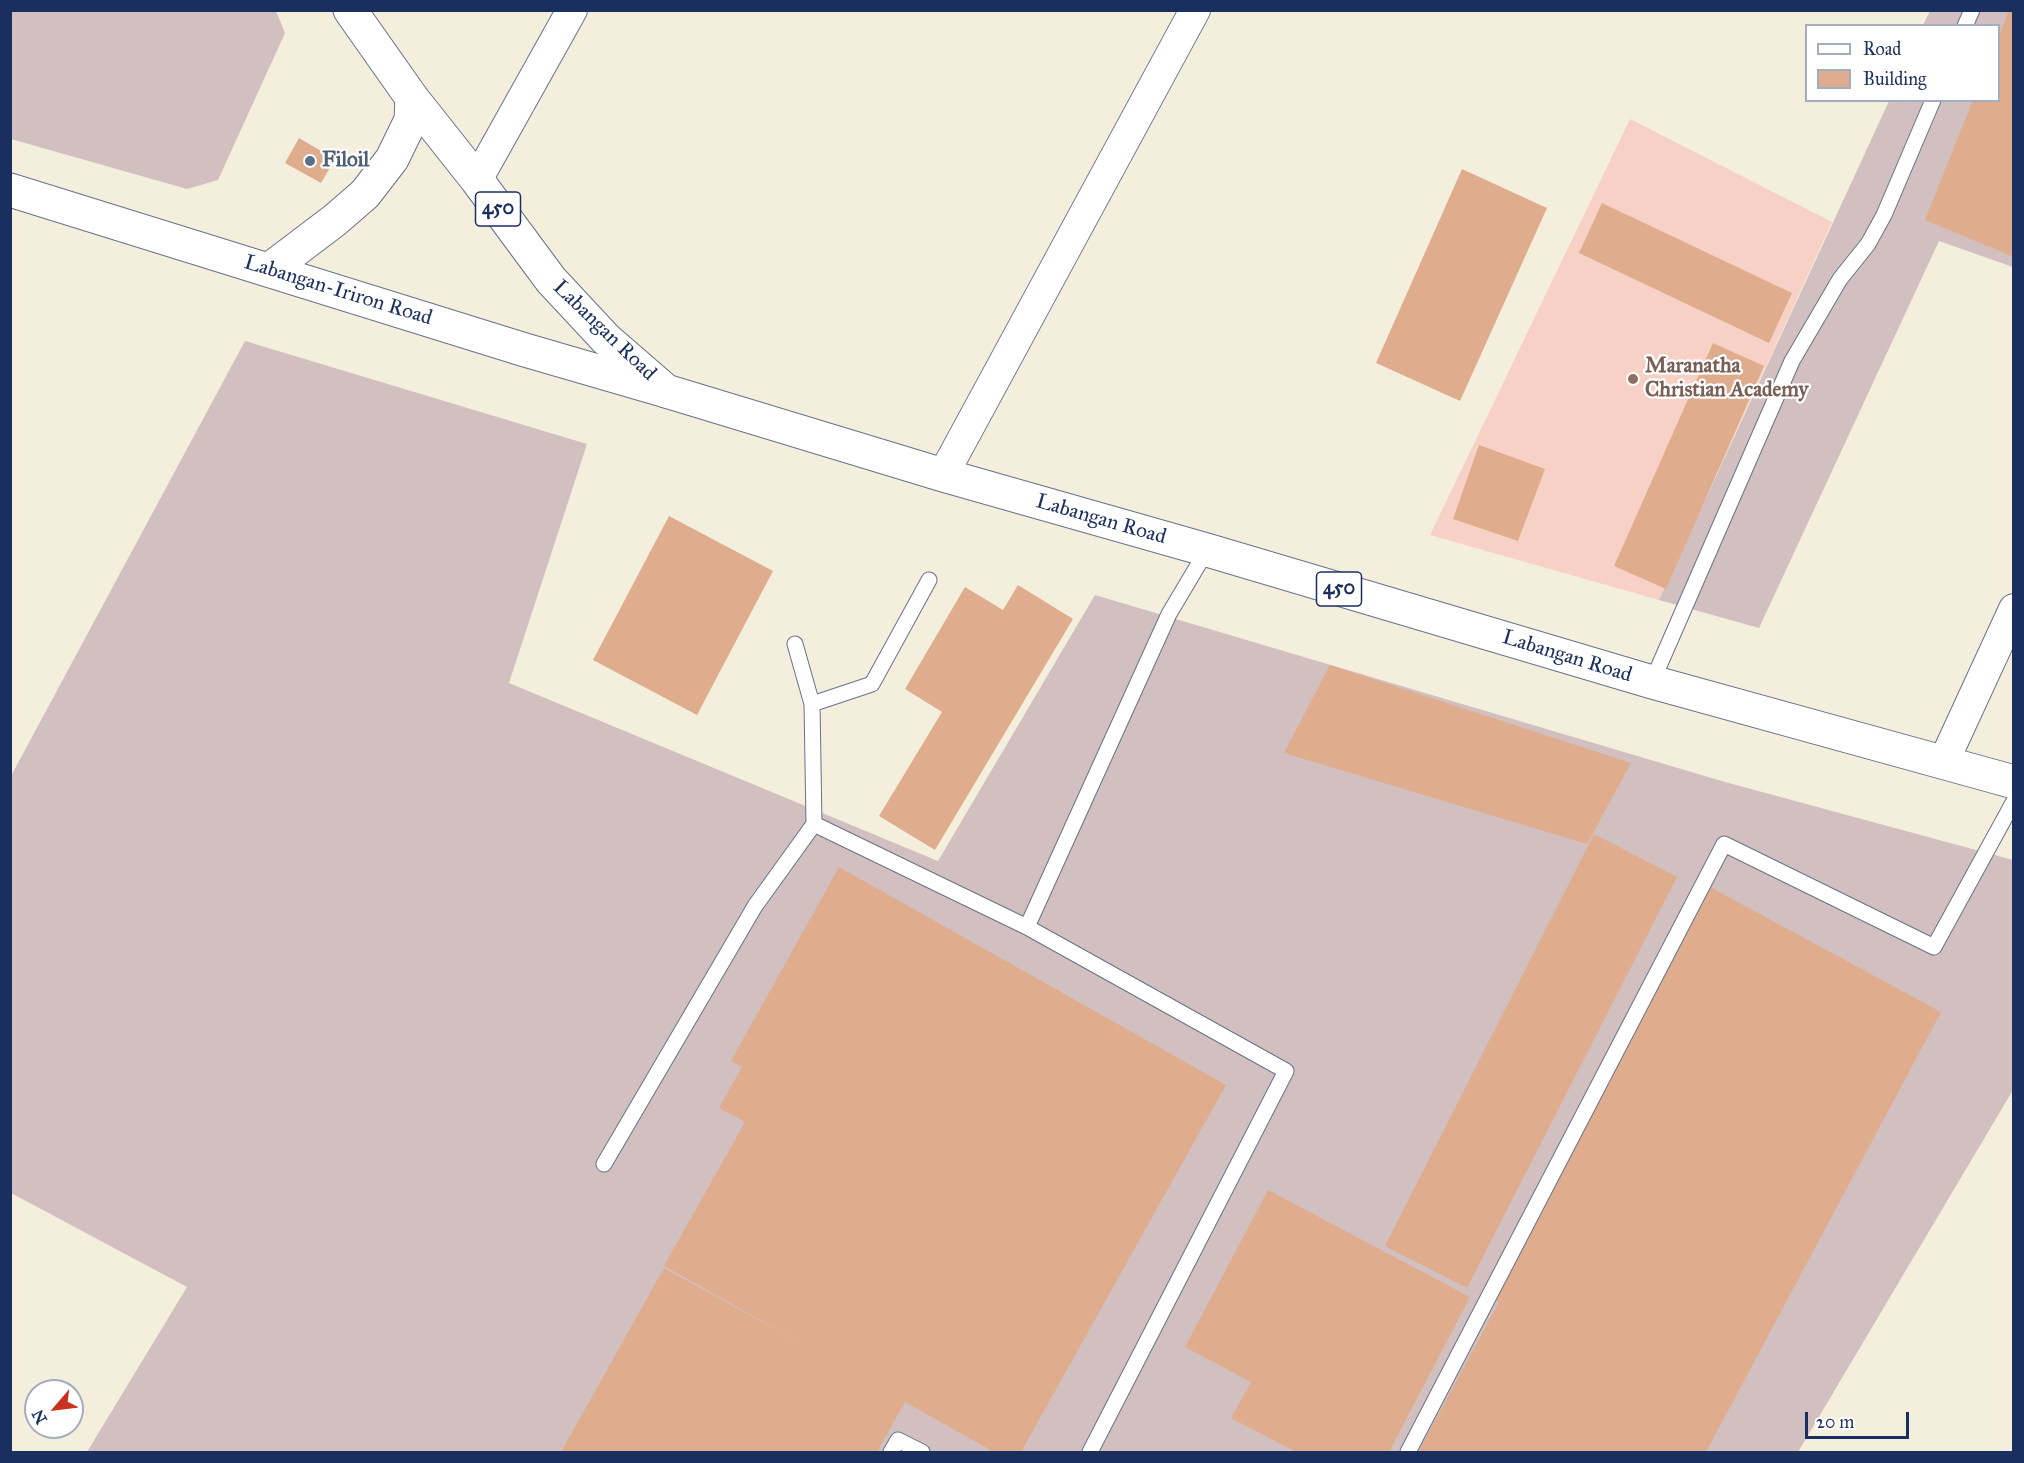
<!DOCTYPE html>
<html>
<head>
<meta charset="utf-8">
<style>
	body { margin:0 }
	#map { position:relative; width:2024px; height:1463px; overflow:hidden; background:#f4efdc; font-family:"IM FELL Great Primer",serif }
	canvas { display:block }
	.frame { position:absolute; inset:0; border:12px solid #1b2f5e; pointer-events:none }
	.legend { position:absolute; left:1805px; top:24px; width:195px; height:78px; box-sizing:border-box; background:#fff; border:2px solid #a4acbf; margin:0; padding:8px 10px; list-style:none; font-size:18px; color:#1b2f5e }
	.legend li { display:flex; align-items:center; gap:12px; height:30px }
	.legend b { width:30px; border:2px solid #a4acbf }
	.north { position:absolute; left:24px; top:1379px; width:60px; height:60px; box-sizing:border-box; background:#fff; border:2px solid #a4acbf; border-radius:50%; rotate:242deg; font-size:16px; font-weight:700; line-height:24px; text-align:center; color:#1b2f5e }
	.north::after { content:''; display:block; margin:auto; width:21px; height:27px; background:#c8321e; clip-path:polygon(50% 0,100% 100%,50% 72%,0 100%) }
	.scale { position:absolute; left:1805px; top:1412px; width:104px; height:27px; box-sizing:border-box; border:3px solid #1b2f5e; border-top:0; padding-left:8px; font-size:18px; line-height:21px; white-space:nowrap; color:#1b2f5e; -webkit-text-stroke:4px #fff; paint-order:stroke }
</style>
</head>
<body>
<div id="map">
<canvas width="2024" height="1463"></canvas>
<div class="frame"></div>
<ul class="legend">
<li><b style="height:8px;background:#fff"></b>Road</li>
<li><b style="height:16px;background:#dfad8d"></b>Building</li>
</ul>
<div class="north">N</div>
<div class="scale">20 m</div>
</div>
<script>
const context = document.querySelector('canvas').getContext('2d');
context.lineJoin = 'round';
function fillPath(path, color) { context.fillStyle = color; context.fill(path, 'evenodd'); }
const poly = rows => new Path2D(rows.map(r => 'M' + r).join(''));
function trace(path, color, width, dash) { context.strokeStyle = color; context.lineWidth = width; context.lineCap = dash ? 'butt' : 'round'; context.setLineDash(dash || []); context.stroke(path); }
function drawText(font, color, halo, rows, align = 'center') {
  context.font = font + ' "IM FELL Great Primer",serif'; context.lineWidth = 4.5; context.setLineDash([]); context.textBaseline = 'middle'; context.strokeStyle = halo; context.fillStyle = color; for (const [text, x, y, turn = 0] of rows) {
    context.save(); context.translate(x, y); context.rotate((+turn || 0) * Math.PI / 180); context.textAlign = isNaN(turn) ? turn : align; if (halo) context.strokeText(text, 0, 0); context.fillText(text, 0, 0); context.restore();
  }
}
fillPath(poly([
	[1630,119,1832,222,1659,600,1430,535]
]), '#f7d1c6');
fillPath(poly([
	[10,11,276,11,285,33,218,180,187,189,11,139],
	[1930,11,2013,11,2013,267,1939,241,1759,628,1659,600,1889,101,1998,100,1998,26,1923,25],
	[245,341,587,444,509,683,938,861,1095,595,1725,782,2013,860,2013,1090,1798,1452,87,1452,187,1287,11,1193,11,776]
]), '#d2bfbf');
fillPath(poly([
	[2009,10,2014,10,2014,257,1925,220,1973,100,1998,100,1998,38],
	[299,138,335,159,321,183,285,163],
	[1462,169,1547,208,1460,401,1376,363],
	[1602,203,1792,293,1769,343,1579,253],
	[1713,343,1764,366,1666,589,1614,566],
	[1479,445,1545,469,1518,541,1453,519],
	[669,516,773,571,697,715,593,660],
	[1018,585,1073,619,935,850,879,816,942,712,905,689,965,587,1003,610],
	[1330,665,1631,763,1587,844,1284,753],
	[1594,834,1677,877,1467,1288,1385,1246],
	[839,867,1226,1085,1021,1452,994,1452,905,1402,877,1452,561,1452,664,1268,817,1352,664,1266,745,1122,719,1108,742,1067,731,1061],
	[1710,887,1941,1012,1706,1452,1418,1452,1499,1302,1490,1297],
	[1268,1190,1470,1297,1389,1452,1296,1452,1231,1418,1251,1382,1185,1347]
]), '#dfad8d');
const lane = poly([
	[1965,26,1972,10],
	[1652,682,1792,361,1840,279,1868,244,1884,215,1933,100],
	[812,704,872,684,929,580],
	[814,824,1027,927],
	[604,1164,755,906,814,824,812,704,795,644],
	[891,1452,898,1440,922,1452],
	[1090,1452,1286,1071,1027,927,1169,614,1207,550],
	[1408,1452,1724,844,1934,947,2014,801]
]);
const street = poly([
	[477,180,572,10],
	[943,475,1195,10],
	[1944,761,2014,609]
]);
const secondary = poly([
	[10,190,525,350,666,391]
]);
const primary = poly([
	[350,10,412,98,477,180,551,280,606,339,666,391,943,475,1207,550,1652,682,2014,782],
	[269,270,335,220,365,194,392,159,411,120,412,98]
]);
trace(lane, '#67728a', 17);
trace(street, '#67728a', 32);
trace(secondary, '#67728a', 35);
trace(primary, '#67728a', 35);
trace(lane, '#fff', 15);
trace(street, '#fff', 30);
trace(secondary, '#fff', 33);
trace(primary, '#fff', 33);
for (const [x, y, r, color] of [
	[310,161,6,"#5c6f8a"],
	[1633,379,6,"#8d6e63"]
]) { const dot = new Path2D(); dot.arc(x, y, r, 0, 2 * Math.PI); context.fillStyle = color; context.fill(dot); trace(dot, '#fff', 2); }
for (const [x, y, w] of [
	[498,209,45],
	[1339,589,45]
]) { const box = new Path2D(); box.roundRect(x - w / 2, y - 17, w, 34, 4.5); context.fillStyle = '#fff'; context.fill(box); trace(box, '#1b2f5e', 1.5); }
drawText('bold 20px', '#1b2f5e', null, [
	["450",498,209],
	["450",1339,589]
]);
drawText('bold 21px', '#4e5e75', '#fff', [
	["Filoil",322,161]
], 'left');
drawText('21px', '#1b2f5e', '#fff', [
	["Labangan-Iriron Road",338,291,17],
	["Labangan Road",604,331,44],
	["Labangan Road",1101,520,16],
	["Labangan Road",1567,657,17]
]);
drawText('bold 21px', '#785e54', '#fff', [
	["Maranatha",1645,367],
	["Christian Academy",1645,391]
], 'left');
</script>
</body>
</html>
